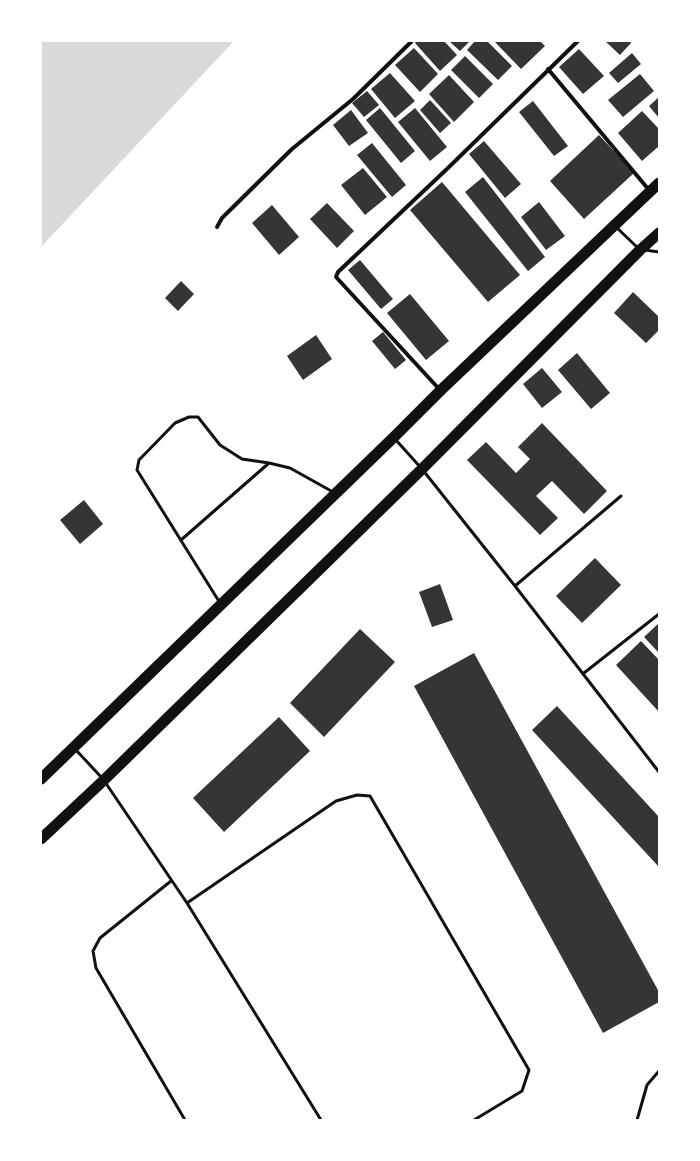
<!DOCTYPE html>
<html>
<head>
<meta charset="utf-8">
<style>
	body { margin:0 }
	#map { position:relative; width:700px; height:1161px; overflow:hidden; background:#fff; font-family:Ubuntu,sans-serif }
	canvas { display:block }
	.frame { position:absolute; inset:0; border:42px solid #fff; pointer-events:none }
</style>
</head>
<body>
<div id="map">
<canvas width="700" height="1161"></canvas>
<div class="frame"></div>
</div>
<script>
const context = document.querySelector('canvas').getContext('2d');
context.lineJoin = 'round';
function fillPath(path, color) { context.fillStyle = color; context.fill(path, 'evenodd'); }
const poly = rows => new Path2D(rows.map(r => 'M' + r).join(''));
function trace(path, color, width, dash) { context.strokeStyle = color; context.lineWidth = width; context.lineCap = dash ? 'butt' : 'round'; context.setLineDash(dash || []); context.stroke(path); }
fillPath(poly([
	[41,41,234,41,41,247]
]), '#d9d9d9');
fillPath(poly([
	[417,41,444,41,457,55,440,71,415,43],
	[449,41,470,41,460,51],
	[475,41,487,41,512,66,498,80,467,50],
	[494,41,540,41,545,46,521,69],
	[605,41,630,41,631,43,620,55],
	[414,48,438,74,420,92,395,65],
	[579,49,604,76,583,94,559,67],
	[632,53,641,64,618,83,609,73],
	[465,56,493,84,479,98,451,70],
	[390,73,415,101,395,118,371,89],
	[640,74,654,91,623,117,608,100],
	[449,75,474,102,454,122,429,94],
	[367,91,379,105,364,117,352,103],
	[659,97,659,118,649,106],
	[430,100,451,123,440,133,420,110],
	[533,101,568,146,554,156,519,112],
	[380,108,415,151,401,163,366,120],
	[415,108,447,147,430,161,398,122],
	[351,110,368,133,349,146,333,125],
	[642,111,659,129,659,146,642,161,618,133],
	[599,135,634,173,584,219,550,181],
	[484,141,521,184,505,198,469,154],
	[372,143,406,185,392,197,357,155],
	[363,168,387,197,365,215,341,185],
	[483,177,545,257,528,271,465,192],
	[442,182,520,275,488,302,410,210],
	[539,202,565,236,546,250,521,217],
	[327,203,354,231,337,248,310,219],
	[272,205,299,237,279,255,252,223],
	[360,260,393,299,381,309,348,270],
	[181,281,194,294,178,311,165,298],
	[633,292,659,317,659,330,646,343,614,313],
	[410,294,449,341,426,360,387,313],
	[383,332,406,360,395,369,372,341],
	[316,335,332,359,303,380,287,356],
	[577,353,610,393,591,409,558,370],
	[542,368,562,392,542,408,523,384],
	[542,423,607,491,584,514,552,481,536,496,558,518,540,535,467,460,486,442,516,473,530,459,518,447],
	[84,500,103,524,80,544,60,520],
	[595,558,621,585,582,623,556,596],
	[440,584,453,620,432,627,419,592],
	[659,623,659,653,644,637],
	[360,629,395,662,324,737,290,703],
	[641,641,659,660,659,712,616,665],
	[474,653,659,992,659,1002,603,1033,414,686],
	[557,706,659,817,659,867,532,730],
	[279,717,310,751,224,832,193,798]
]), '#353535');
trace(poly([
	[616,227,638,248],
	[645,250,659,252],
	[395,439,422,469,515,586,659,772],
	[181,540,269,463],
	[515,586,621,496],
	[220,603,137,470,139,460,175,423,189,417,198,417,220,445,242,459,269,463,290,468,333,492],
	[584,673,659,614],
	[76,750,102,778],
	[105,782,187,903,321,1120],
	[171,881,100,938,93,951,96,968,185,1120],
	[187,903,336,801,357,795,370,796,529,1070,522,1091,474,1120],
	[637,1120,647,1085,659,1071]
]), '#111', 3);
trace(poly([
	[548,69,649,190],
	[217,227,222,218,292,149,353,99,412,41],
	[440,390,336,277,338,272,449,167,578,41]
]), '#111', 4);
trace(poly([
	[41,779,394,437,441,390,659,183],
	[41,839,104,780,422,469,640,250,659,233]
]), '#111', 11);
</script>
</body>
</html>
